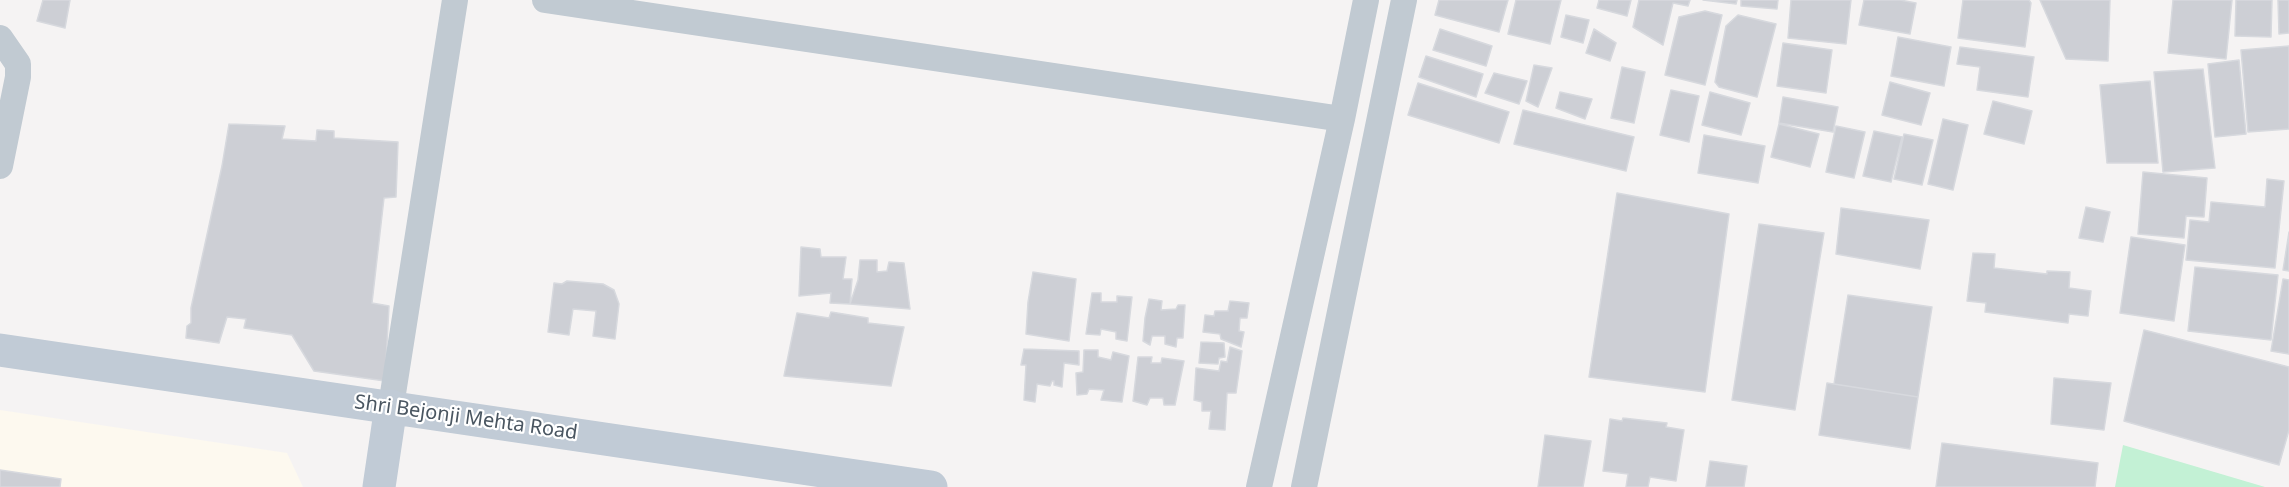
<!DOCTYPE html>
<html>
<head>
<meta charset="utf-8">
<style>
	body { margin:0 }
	canvas { display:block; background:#f5f3f3 }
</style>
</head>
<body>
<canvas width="2289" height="487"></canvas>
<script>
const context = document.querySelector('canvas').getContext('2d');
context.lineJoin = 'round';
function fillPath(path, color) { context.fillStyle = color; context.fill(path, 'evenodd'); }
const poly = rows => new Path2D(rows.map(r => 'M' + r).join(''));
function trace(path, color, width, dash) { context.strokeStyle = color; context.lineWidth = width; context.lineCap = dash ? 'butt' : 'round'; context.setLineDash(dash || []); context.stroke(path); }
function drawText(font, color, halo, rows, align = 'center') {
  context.font = font + ' "Noto Sans",sans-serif'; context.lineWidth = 4.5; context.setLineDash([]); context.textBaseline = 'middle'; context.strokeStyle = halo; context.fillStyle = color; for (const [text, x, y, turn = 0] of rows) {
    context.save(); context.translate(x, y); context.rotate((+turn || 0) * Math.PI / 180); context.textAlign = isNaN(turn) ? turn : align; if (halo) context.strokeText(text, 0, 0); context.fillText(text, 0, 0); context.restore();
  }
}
fillPath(poly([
	[0,410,287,453,303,487,0,487]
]), '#fdf9ef');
fillPath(poly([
	[2123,445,2265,487,2115,487]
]), '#c3f1d5');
const building = poly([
	[43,0,70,0,65,28,37,21,43,0],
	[1439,0,1508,0,1499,32,1435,15,1439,0],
	[1516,0,1561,0,1550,44,1508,34,1516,0],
	[1599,0,1631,0,1627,16,1597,8,1599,0],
	[1639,0,1690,0,1688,6,1673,3,1663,45,1633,27,1639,0],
	[1703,0,1737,0,1736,4,1703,0],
	[1741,0,1778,0,1777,9,1741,6,1741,0],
	[1791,0,1851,0,1846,44,1788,38,1791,0],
	[1864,0,1900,0,1916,3,1910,34,1859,25,1864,0],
	[1963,0,2029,0,2031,3,2025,47,1958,38,1963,0],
	[2040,0,2110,0,2108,61,2066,59,2040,0],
	[2173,0,2232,0,2226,59,2168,53,2173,0],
	[2236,0,2272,0,2271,37,2235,36,2236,0],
	[2278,0,2289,0,2289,33,2279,34,2278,0],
	[1705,11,1722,15,1705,85,1665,75,1679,17,1705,11],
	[1566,15,1589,20,1583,43,1561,37,1566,15],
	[1738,15,1776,24,1757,97,1719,87,1715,82,1726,26,1738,15],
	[1440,29,1492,46,1486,66,1433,50,1440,29],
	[1594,29,1616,43,1610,61,1586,53,1594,29],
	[1898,37,1951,47,1944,86,1891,76,1898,37],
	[1783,43,1832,50,1826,93,1777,86,1783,43],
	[2289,46,2289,129,2248,132,2241,50,2289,46],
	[1960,47,2034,57,2028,97,1977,90,1980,67,1957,64,1960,47],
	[1426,56,1483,74,1476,97,1419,77,1426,56],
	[2239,60,2246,134,2215,137,2208,64,2239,60],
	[1534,65,1552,68,1538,107,1526,101,1534,65],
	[1622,67,1645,72,1634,123,1611,118,1622,67],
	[2203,69,2215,168,2163,172,2154,72,2203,69],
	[1494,73,1527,81,1519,104,1485,93,1494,73],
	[2150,81,2158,163,2107,163,2100,85,2150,81],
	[1890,82,1930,93,1921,125,1882,115,1890,82],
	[1418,83,1509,112,1499,143,1408,115,1418,83],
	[1671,90,1699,96,1689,142,1660,135,1671,90],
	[1560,92,1592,99,1585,119,1556,108,1560,92],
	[1710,92,1750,103,1741,135,1702,125,1710,92],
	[1783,97,1838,107,1833,132,1779,123,1783,97],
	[1993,101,2032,111,2024,144,1984,134,1993,101],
	[1523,110,1634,137,1626,171,1514,144,1523,110],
	[1943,119,1968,125,1953,190,1928,184,1943,119],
	[229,124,285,126,282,139,316,141,317,130,334,131,334,138,398,142,396,197,384,198,372,303,389,306,385,381,314,371,292,335,244,328,246,319,227,317,219,343,186,338,187,326,191,323,191,308,222,166,229,124],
	[1779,124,1819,134,1810,167,1771,157,1779,124],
	[1836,126,1865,132,1854,178,1826,172,1836,126],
	[1874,131,1902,137,1891,182,1863,176,1874,131],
	[1904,134,1933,140,1922,185,1894,179,1904,134],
	[1704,135,1765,146,1758,183,1698,173,1704,135],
	[2143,172,2207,178,2204,217,2186,216,2184,238,2138,234,2143,172],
	[2267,179,2284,181,2275,268,2186,260,2190,220,2209,222,2211,202,2265,207,2267,179],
	[1617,193,1729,214,1705,392,1589,377,1617,193],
	[2086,207,2110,212,2103,242,2079,238,2086,207],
	[1841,208,1929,220,1920,269,1836,254,1841,208],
	[1759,224,1824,233,1795,410,1732,400,1759,224],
	[2289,232,2289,271,2283,270,2289,232],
	[2131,237,2185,245,2174,321,2120,313,2131,237],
	[801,247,820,249,821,257,846,257,843,279,852,279,850,304,830,303,831,293,799,296,801,247],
	[1973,253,1995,254,1994,268,2047,274,2047,271,2070,272,2069,288,2091,291,2088,316,2069,314,2068,323,1985,312,1986,303,1967,301,1973,253],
	[860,260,877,260,877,272,887,271,889,262,904,263,910,309,850,304,858,280,860,260],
	[2195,267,2278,275,2271,340,2188,331,2195,267],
	[1033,272,1076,279,1069,341,1026,334,1028,302,1033,272],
	[2283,279,2289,280,2289,354,2271,351,2283,279],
	[567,281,603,284,614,290,619,304,615,339,593,336,596,311,573,309,569,335,548,332,554,283,562,284,567,281],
	[1092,293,1101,293,1101,302,1117,302,1117,296,1132,297,1127,341,1116,339,1116,332,1101,329,1100,335,1086,334,1092,293],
	[1848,295,1932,307,1918,397,1834,384,1848,295],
	[1149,299,1162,301,1161,310,1176,309,1178,305,1185,305,1183,338,1177,338,1176,347,1165,344,1165,336,1152,336,1150,345,1143,341,1145,318,1149,299],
	[1230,301,1249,303,1247,318,1240,318,1239,331,1244,332,1241,347,1221,339,1220,334,1203,332,1205,315,1214,316,1215,311,1228,311,1230,301],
	[831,312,868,318,868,323,904,327,891,386,784,376,797,313,829,318,831,312],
	[2144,330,2289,367,2289,430,2279,465,2124,421,2144,330],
	[1201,342,1224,343,1225,357,1219,358,1218,364,1199,363,1201,342],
	[1230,347,1242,351,1236,393,1227,393,1225,430,1209,429,1211,411,1202,411,1202,402,1194,400,1196,368,1219,371,1221,361,1227,362,1230,347],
	[1024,349,1079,351,1079,365,1064,363,1062,387,1054,385,1054,381,1052,381,1050,386,1037,384,1035,402,1024,400,1026,365,1021,365,1024,349],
	[1084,350,1098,350,1098,357,1111,360,1113,352,1129,356,1122,402,1101,400,1104,390,1089,389,1087,394,1077,395,1076,373,1083,372,1084,350],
	[1138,357,1152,357,1151,363,1161,363,1162,358,1184,361,1175,405,1164,405,1163,398,1150,398,1147,405,1133,401,1138,357],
	[2054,378,2111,383,2104,430,2051,424,2054,378],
	[1827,383,1918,397,1910,449,1819,435,1827,383],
	[1623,418,1667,423,1666,427,1684,430,1676,481,1650,477,1648,487,1626,487,1628,474,1603,471,1610,419,1622,421,1623,418],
	[1545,435,1591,441,1583,487,1538,487,1545,435],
	[1942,443,2098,463,2095,487,1936,487,1942,443],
	[1710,461,1747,466,1744,487,1706,487,1710,461],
	[0,470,61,479,60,487,0,487,0,470]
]);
fillPath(building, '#cdcfd5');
trace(building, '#d7d9de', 1.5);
trace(poly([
	[545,0,1342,119],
	[0,38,18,64,18,77,0,166],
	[391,406,455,0],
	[1259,487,1342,119,1366,0],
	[1304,487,1404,0]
]), '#c1cad2', 26);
trace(poly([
	[0,350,931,487],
	[379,487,391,406]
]), '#c1cbd6', 33);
drawText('20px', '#4a5661', '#fff', [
	["Shri Bejonji Mehta Road",466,418,8]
]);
</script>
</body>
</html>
